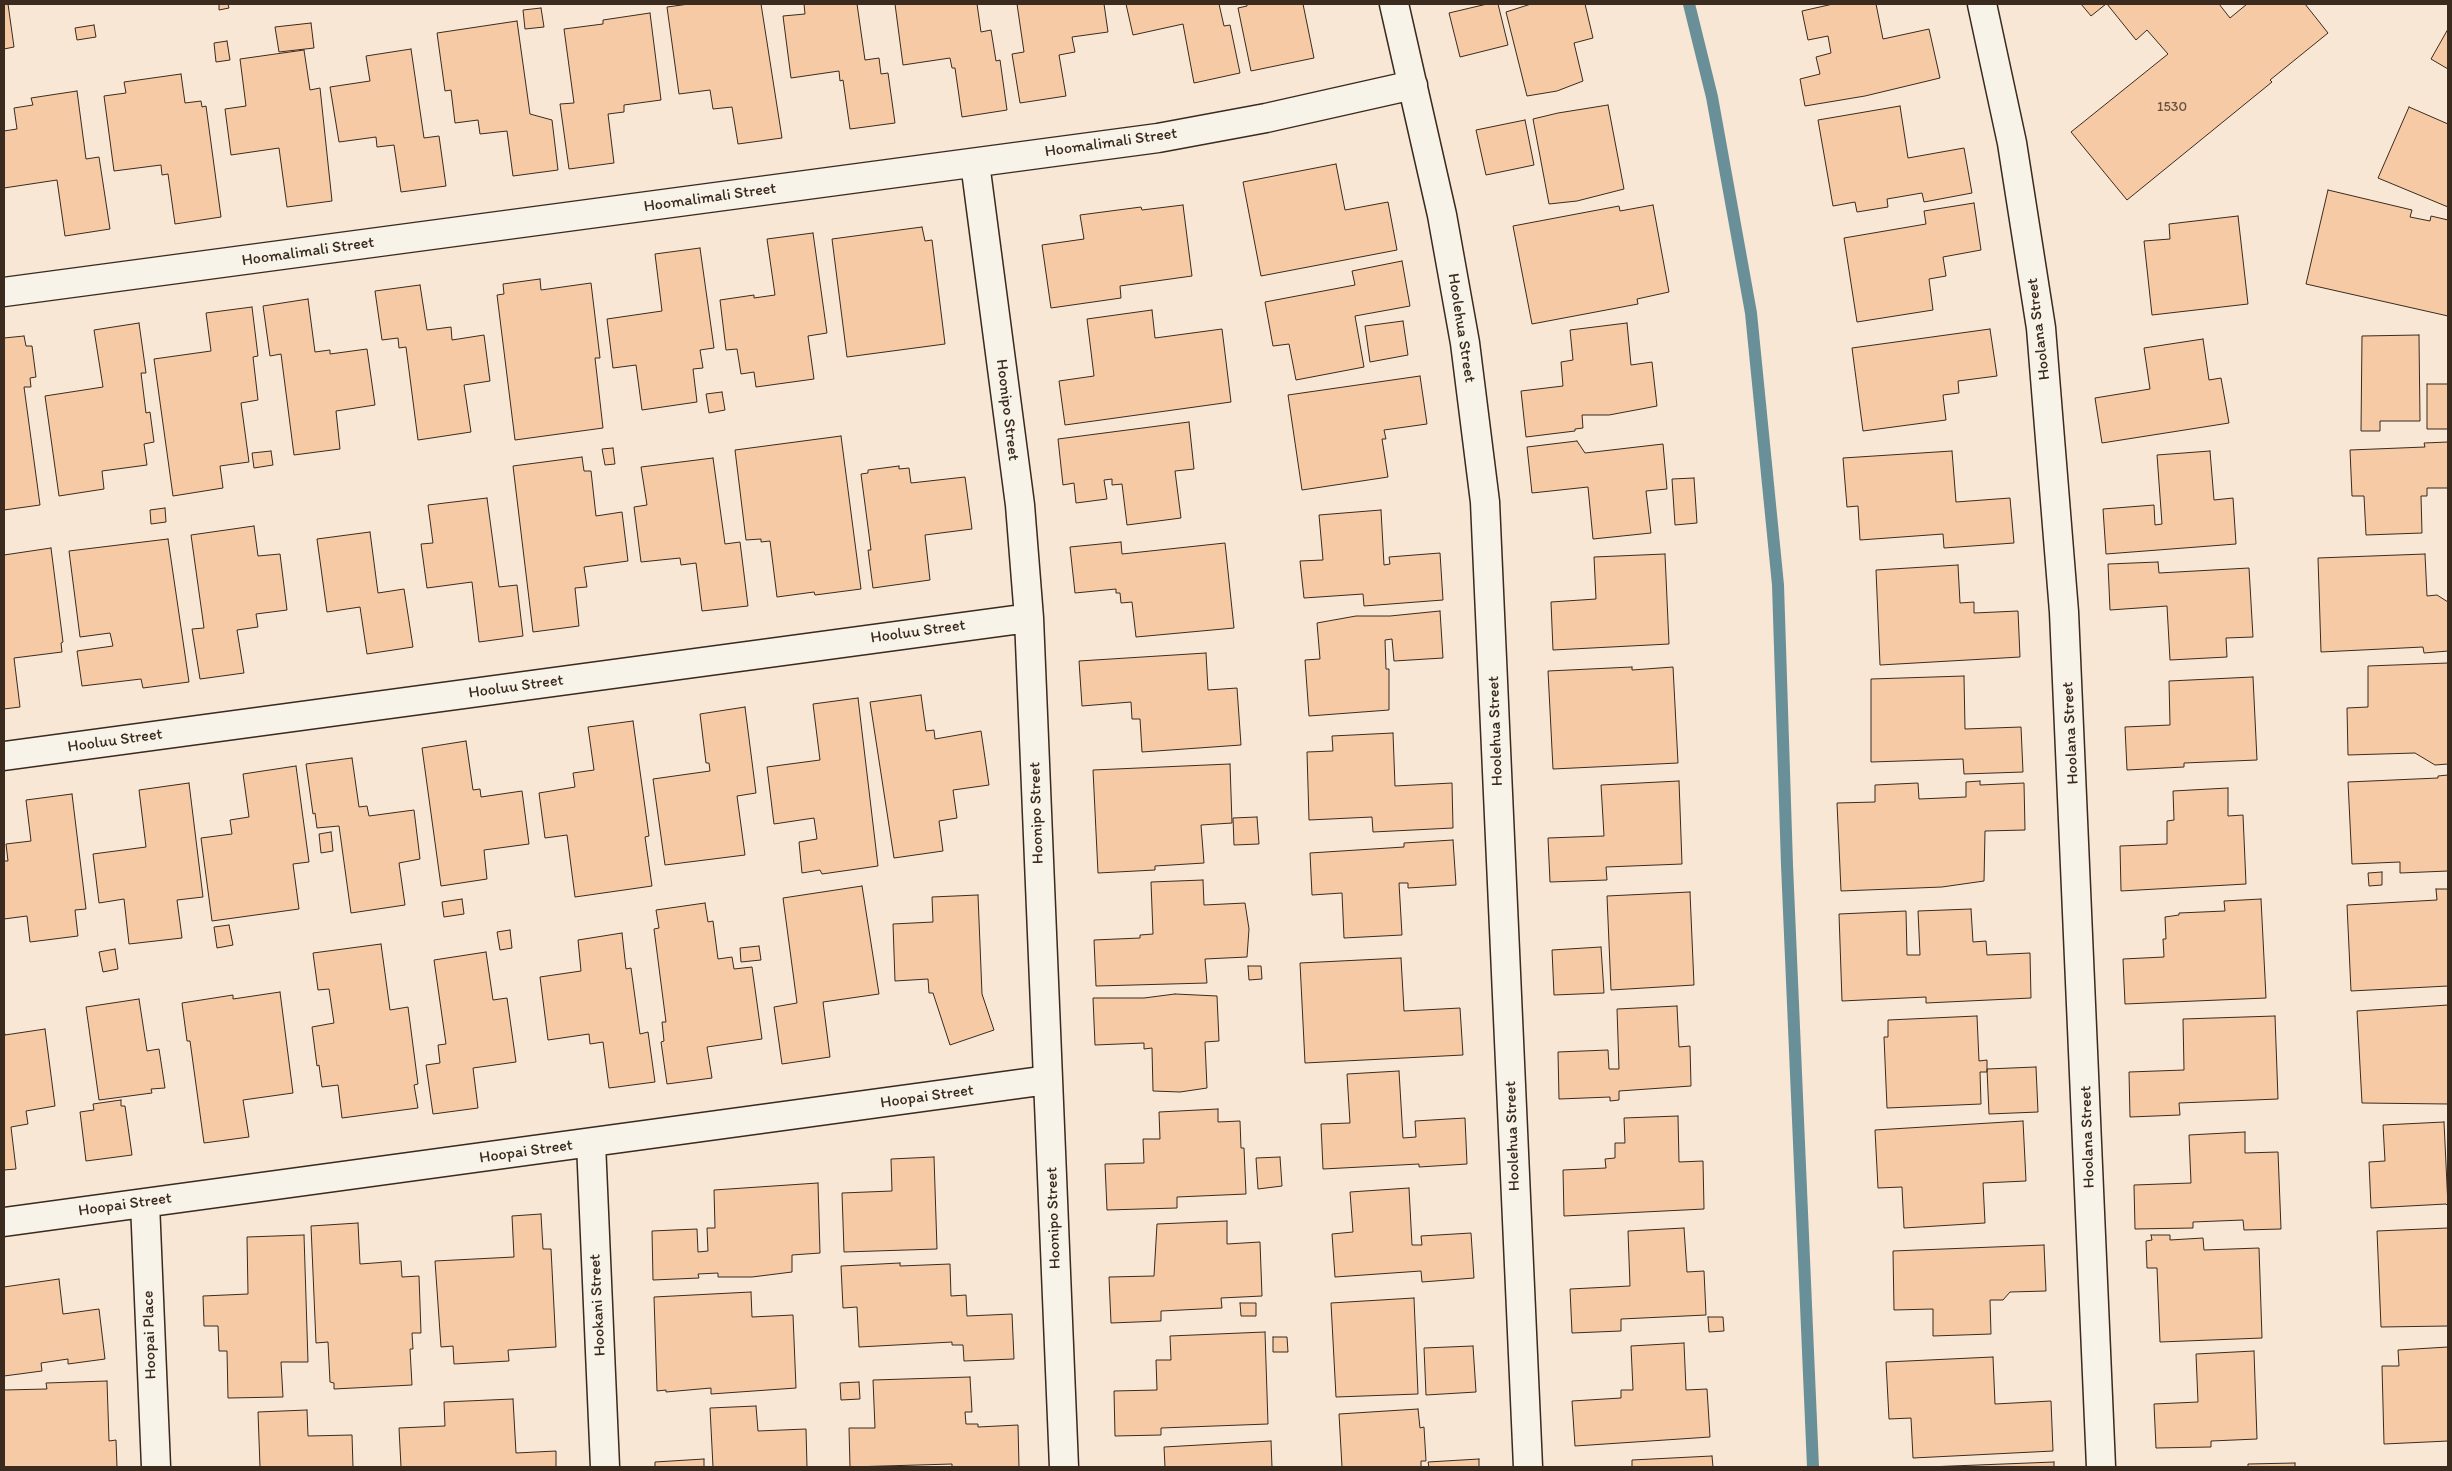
<!DOCTYPE html>
<html>
<head>
<meta charset="utf-8">
<style>
	body { margin:0 }
	#map { position:relative; width:2452px; height:1471px; overflow:hidden; background:#f7e7d4; font-family:Itim,sans-serif }
	canvas { display:block }
	.frame { position:absolute; inset:0; border:5px solid #3b2a1e; pointer-events:none }
</style>
</head>
<body>
<div id="map">
<canvas width="2452" height="1471"></canvas>
<div class="frame"></div>
</div>
<script>
const context = document.querySelector('canvas').getContext('2d');
context.lineJoin = 'round';
const poly = rows => new Path2D(rows.map(r => 'M' + r).join(''));
function trace(path, color, width, dash) { context.strokeStyle = color; context.lineWidth = width; context.lineCap = dash ? 'butt' : 'round'; context.setLineDash(dash || []); context.stroke(path); }
function fillPath(path, color) { context.fillStyle = color; context.fill(path, 'evenodd'); }
function drawText(font, color, halo, rows, align = 'center') {
  context.font = font + ' Itim,sans-serif'; context.lineWidth = 5; context.setLineDash([]); context.textBaseline = 'middle'; context.strokeStyle = halo; context.fillStyle = color; for (const [text, x, y, turn = 0] of rows) {
    context.save(); context.translate(x, y); context.rotate((+turn || 0) * Math.PI / 180); context.textAlign = isNaN(turn) ? turn : align; if (halo) context.strokeText(text, 0, 0); context.fillText(text, 0, 0); context.restore();
  }
}
trace(poly([
	[1689,4,1712,97,1751,313,1778,585,1787,865,1813,1467]
]), '#698f98', 12);
const building = poly([
	[4,4,8,4,14,47,4,49,4,4],
	[219,4,228,4,229,8,219,10,219,4],
	[689,4,761,4,782,138,738,144,732,107,713,109,710,90,679,94,667,7,689,4],
	[804,4,857,4,865,60,879,58,881,74,888,73,895,123,850,129,843,80,840,81,839,71,791,78,783,16,805,14,804,4],
	[895,4,977,4,981,32,991,30,996,61,1000,60,1007,110,962,117,955,68,952,68,950,58,903,65,895,4],
	[1017,4,1104,4,1108,32,1072,37,1075,52,1059,55,1066,96,1020,103,1012,54,1024,52,1017,4],
	[1126,4,1219,4,1224,26,1230,25,1240,73,1194,83,1183,24,1133,35,1126,4],
	[1247,4,1303,4,1314,58,1251,71,1238,8,1247,6,1247,4],
	[1487,4,1498,4,1508,45,1460,57,1449,13,1487,4],
	[1531,4,1585,4,1593,38,1574,43,1583,81,1557,91,1527,96,1506,12,1531,4],
	[1833,4,1876,4,1883,39,1929,29,1940,78,1865,96,1805,106,1800,79,1820,74,1816,57,1831,53,1828,36,1808,40,1802,11,1833,4],
	[2081,4,2106,4,2091,16,2081,4],
	[2107,4,2219,4,2230,18,2247,4,2305,4,2328,33,2270,80,2272,82,2127,200,2071,132,2168,54,2147,30,2136,40,2107,4],
	[541,8,544,27,525,29,523,10,541,8],
	[650,13,661,100,624,105,624,112,608,114,614,163,569,169,560,104,574,103,564,29,603,24,603,20,650,13],
	[517,21,530,114,552,120,558,170,513,176,507,131,480,134,478,120,455,123,451,90,445,91,437,33,517,21],
	[311,23,314,48,279,52,275,27,311,23],
	[94,25,96,37,77,40,75,28,94,25],
	[2448,29,2448,69,2431,59,2448,29],
	[227,41,230,60,216,62,214,43,227,41],
	[411,49,424,138,439,136,446,186,401,192,394,145,377,147,376,137,339,142,330,87,370,81,366,56,411,49],
	[304,50,310,90,320,88,332,201,287,207,279,148,231,155,225,109,246,106,240,59,304,50],
	[181,74,185,103,201,101,202,107,206,106,221,217,175,224,168,174,162,175,161,165,114,171,104,96,126,93,124,82,181,74],
	[77,91,86,159,99,157,110,229,65,236,57,180,4,188,4,131,17,129,14,108,33,105,31,98,77,91],
	[1608,105,1624,189,1577,201,1549,204,1533,119,1558,113,1608,105],
	[1900,106,1908,158,1964,148,1972,193,1924,202,1922,193,1887,199,1888,207,1857,212,1855,202,1833,206,1818,120,1900,106],
	[2409,107,2448,124,2448,207,2378,178,2409,107],
	[1525,120,1534,165,1486,175,1476,130,1525,120],
	[1336,164,1345,210,1388,202,1397,250,1261,276,1243,182,1336,164],
	[2328,190,2412,210,2410,217,2430,221,2431,216,2448,220,2448,316,2306,284,2328,190],
	[1974,203,1981,250,1943,257,1946,276,1929,279,1933,310,1857,322,1844,238,1926,224,1924,211,1974,203],
	[1183,205,1192,276,1120,286,1121,298,1051,308,1042,245,1084,239,1080,215,1141,207,1142,210,1183,205],
	[1653,205,1669,292,1637,299,1638,304,1532,324,1513,226,1619,206,1620,211,1653,205],
	[2238,216,2248,304,2152,315,2144,241,2170,239,2169,224,2238,216],
	[922,227,925,241,932,240,945,344,847,357,832,239,922,227],
	[813,233,827,333,808,336,814,379,756,387,754,372,741,374,737,349,726,350,720,300,754,295,754,298,775,295,767,239,813,233],
	[700,248,714,348,700,350,703,368,693,369,697,402,642,410,636,365,613,368,607,319,662,311,655,254,700,248],
	[1402,261,1410,306,1355,316,1364,367,1296,380,1289,344,1273,346,1265,302,1355,285,1352,271,1402,261],
	[540,279,541,290,591,283,600,358,595,358,603,428,515,440,497,295,504,294,503,284,540,279],
	[420,285,427,330,451,327,452,340,484,335,490,381,464,385,471,432,418,440,406,347,399,348,398,338,382,340,375,291,420,285],
	[308,299,315,352,330,350,330,354,367,349,375,405,336,411,340,449,294,455,281,354,270,356,263,306,308,299],
	[252,307,258,356,253,357,258,400,241,403,249,462,220,466,223,488,173,496,154,359,211,351,206,313,252,307],
	[1152,310,1155,338,1222,329,1231,402,1065,425,1059,381,1094,376,1087,319,1152,310],
	[1403,321,1408,355,1370,362,1365,326,1403,321],
	[139,323,146,373,141,373,146,413,150,412,154,442,144,444,147,465,102,471,104,489,59,496,45,396,103,387,94,330,139,323],
	[1627,323,1631,365,1652,362,1657,406,1609,415,1582,415,1583,428,1575,429,1575,431,1526,437,1521,391,1563,386,1561,362,1573,360,1570,330,1627,323],
	[1990,329,1997,376,1958,381,1959,393,1943,395,1946,420,1863,431,1852,348,1990,329],
	[2419,335,2420,421,2380,421,2380,431,2361,431,2362,336,2419,335],
	[24,336,26,346,32,346,36,377,30,378,31,387,24,387,40,505,4,510,4,338,24,336],
	[2203,339,2209,380,2221,378,2229,423,2102,443,2095,398,2150,389,2144,348,2203,339],
	[1420,376,1427,424,1384,430,1386,439,1382,439,1388,477,1302,490,1288,395,1420,376],
	[2427,384,2448,384,2448,429,2427,429,2427,384],
	[722,392,725,410,709,413,706,394,722,392],
	[1189,422,1194,469,1175,471,1181,518,1127,525,1122,484,1112,485,1112,479,1104,480,1107,499,1076,503,1074,483,1063,485,1058,439,1189,422],
	[841,436,861,589,815,595,814,592,777,597,770,541,761,542,761,539,746,540,735,450,841,436],
	[1577,441,1585,453,1663,444,1667,489,1646,491,1651,533,1593,539,1588,487,1532,493,1527,447,1577,441],
	[2448,442,2448,488,2427,488,2427,496,2421,496,2422,533,2366,535,2364,496,2352,496,2350,450,2425,447,2424,443,2448,442],
	[613,448,615,464,605,465,602,449,613,448],
	[271,451,273,465,254,468,252,453,271,451],
	[1952,451,1956,502,2010,498,2014,543,1944,548,1943,534,1860,540,1858,506,1847,507,1843,458,1952,451],
	[2210,451,2214,500,2233,498,2236,544,2106,554,2103,509,2154,505,2155,525,2162,524,2157,455,2210,451],
	[582,457,584,471,591,471,596,516,622,512,628,561,584,567,587,587,575,588,579,626,533,632,513,466,582,457],
	[713,458,725,544,740,542,748,606,702,611,696,563,681,565,680,558,641,562,634,507,647,505,641,467,713,458],
	[899,466,899,469,909,468,911,483,965,477,972,529,925,535,930,580,873,588,868,550,871,550,861,474,868,473,868,470,899,466],
	[1694,478,1697,523,1675,525,1672,479,1694,478],
	[487,498,499,587,517,585,523,636,479,642,472,582,427,588,421,544,433,543,428,505,487,498],
	[165,508,166,522,151,524,150,510,165,508],
	[1381,510,1384,565,1390,564,1389,557,1440,553,1443,600,1364,606,1363,594,1304,598,1300,561,1323,560,1319,515,1381,510],
	[254,526,258,556,280,554,287,610,256,614,258,627,237,630,244,673,200,679,192,629,204,628,191,535,254,526],
	[370,532,378,593,404,589,413,647,367,654,360,607,327,612,317,539,370,532],
	[168,539,189,682,143,688,141,679,82,686,77,651,113,646,110,633,80,637,69,551,168,539],
	[1121,542,1122,554,1225,543,1234,628,1136,637,1132,602,1121,603,1120,593,1116,593,1116,589,1075,593,1070,547,1121,542],
	[51,548,63,642,61,643,62,652,14,658,20,707,4,709,4,555,51,548],
	[1665,554,1669,644,1553,650,1551,602,1596,599,1594,557,1665,554],
	[2425,554,2427,596,2437,595,2448,602,2448,651,2424,653,2423,647,2321,652,2318,558,2425,554],
	[2158,562,2159,573,2249,568,2253,637,2226,638,2227,657,2170,660,2167,606,2110,610,2108,564,2158,562],
	[1958,565,1960,603,1974,602,1974,613,2018,611,2020,657,1880,665,1876,570,1958,565],
	[1440,611,1443,658,1394,661,1392,639,1385,640,1386,669,1389,669,1389,710,1309,716,1305,660,1320,659,1317,623,1356,616,1390,616,1440,611],
	[1206,653,1208,690,1237,688,1241,745,1142,752,1140,719,1132,719,1131,702,1082,706,1079,661,1206,653],
	[2448,663,2448,764,2435,765,2415,753,2348,755,2347,708,2368,707,2368,666,2448,663],
	[1632,667,1632,670,1673,667,1678,763,1553,769,1548,671,1632,667],
	[1964,676,1965,729,2021,727,2023,772,1964,774,1963,759,1871,762,1871,679,1964,676],
	[2253,677,2257,760,2184,763,2184,767,2127,770,2125,727,2170,725,2169,681,2253,677],
	[921,695,926,731,934,730,935,739,981,731,989,785,953,790,957,818,939,821,943,851,894,858,870,702,921,695],
	[858,698,878,866,822,874,820,870,802,873,799,842,817,839,814,818,774,824,767,767,820,760,813,704,858,698],
	[745,707,756,793,737,796,745,855,665,865,653,779,710,771,709,763,706,763,700,714,745,707],
	[633,721,649,836,645,837,652,886,575,897,567,835,545,838,539,793,575,787,573,773,594,770,588,727,633,721],
	[1393,733,1395,786,1452,783,1453,828,1373,832,1372,817,1309,820,1307,752,1333,751,1332,736,1393,733],
	[466,741,473,790,480,789,481,797,522,791,529,844,484,850,487,879,441,886,422,748,466,741],
	[352,758,359,807,367,806,369,816,414,810,420,859,399,863,405,905,351,913,339,826,317,828,315,813,313,814,306,764,352,758],
	[1230,764,1232,823,1201,825,1204,863,1155,866,1155,870,1098,873,1093,770,1230,764],
	[296,766,309,862,293,864,299,909,212,921,201,838,232,834,230,820,249,817,243,774,296,766],
	[2448,775,2448,871,2400,873,2400,862,2352,864,2348,782,2438,778,2438,776,2448,775],
	[1679,781,1682,864,1606,867,1607,880,1550,882,1548,838,1604,836,1601,785,1679,781],
	[1980,781,1980,785,2024,783,2025,830,1985,831,1984,881,1942,887,1841,891,1837,803,1875,802,1875,785,1918,783,1919,799,1966,797,1966,782,1980,781],
	[189,783,203,897,177,900,182,938,129,944,124,899,99,903,93,854,146,847,139,790,189,783],
	[2228,788,2228,816,2243,815,2246,884,2121,891,2120,846,2167,844,2167,821,2174,820,2173,791,2228,788],
	[72,794,86,909,75,910,78,936,30,942,27,916,4,919,4,861,8,861,6,844,31,841,26,800,72,794],
	[1257,817,1259,844,1234,845,1233,818,1257,817],
	[331,832,333,851,321,853,319,834,331,832],
	[1453,840,1456,885,1408,888,1408,883,1399,883,1402,935,1344,938,1342,893,1312,895,1310,853,1404,847,1404,843,1453,840],
	[2382,872,2382,885,2369,886,2368,873,2382,872],
	[1203,880,1204,905,1245,903,1249,929,1247,957,1205,959,1207,983,1096,986,1094,940,1140,938,1140,935,1153,934,1151,882,1203,880],
	[862,886,879,994,823,1002,830,1057,782,1064,774,1007,797,1003,783,898,862,886],
	[2436,889,2448,889,2448,986,2351,991,2347,905,2437,900,2436,889],
	[1690,892,1694,985,1611,990,1607,896,1690,892],
	[978,895,982,994,994,1030,950,1045,933,993,929,993,928,979,895,981,893,924,933,922,932,897,978,895],
	[462,899,464,914,444,917,442,902,462,899],
	[2261,899,2266,998,2125,1004,2123,959,2164,957,2163,939,2166,939,2165,917,2179,915,2179,913,2225,911,2224,901,2261,899],
	[705,903,708,922,713,921,718,959,732,957,734,969,752,967,762,1039,707,1047,712,1078,667,1084,661,1042,664,1041,662,1022,666,1022,654,929,659,928,656,910,705,903],
	[1971,909,1973,942,1986,941,1987,955,2030,953,2031,998,1926,1003,1926,997,1842,1001,1839,914,1906,911,1907,955,1920,955,1918,911,1971,909],
	[229,925,233,945,217,948,214,927,229,925],
	[510,930,512,948,500,950,497,932,510,930],
	[622,933,626,969,631,968,640,1034,648,1032,655,1082,609,1088,603,1042,590,1044,589,1034,548,1040,540,977,581,971,578,940,622,933],
	[381,944,390,1010,408,1007,418,1084,414,1085,418,1108,342,1118,338,1085,322,1087,319,1065,317,1066,312,1027,334,1023,329,989,318,990,313,953,381,944],
	[759,946,761,960,741,962,740,948,759,946],
	[1601,947,1604,993,1554,995,1552,950,1601,947],
	[115,949,118,969,103,972,99,952,115,949],
	[486,952,493,1000,507,998,516,1062,473,1068,478,1108,433,1114,426,1065,440,1063,438,1045,446,1044,434,960,486,952],
	[1401,958,1404,1011,1460,1008,1463,1055,1305,1063,1300,963,1401,958],
	[1248,966,1261,966,1262,979,1249,980,1248,966],
	[280,992,293,1093,243,1100,249,1137,204,1143,190,1041,187,1041,182,1003,233,995,233,999,280,992],
	[1175,994,1217,996,1219,1041,1205,1042,1207,1088,1180,1092,1153,1091,1152,1048,1144,1049,1144,1043,1095,1045,1093,998,1144,998,1175,994],
	[139,999,147,1051,159,1049,165,1088,151,1089,152,1093,99,1100,86,1007,139,999],
	[2448,1005,2448,1104,2362,1103,2357,1011,2448,1005],
	[1677,1006,1679,1047,1690,1046,1691,1086,1619,1091,1619,1100,1610,1101,1610,1097,1559,1099,1558,1052,1608,1050,1609,1069,1619,1069,1617,1009,1677,1006],
	[1977,1016,1979,1061,1987,1060,1987,1072,1980,1072,1981,1104,1887,1108,1884,1037,1888,1037,1888,1020,1977,1016],
	[2275,1016,2278,1099,2179,1103,2180,1115,2130,1117,2129,1072,2184,1070,2183,1019,2275,1016],
	[45,1029,55,1106,26,1111,28,1124,11,1127,16,1169,4,1170,4,1030,5,1035,45,1029],
	[2036,1067,2038,1112,1989,1114,1987,1069,2036,1067],
	[1399,1071,1403,1138,1416,1137,1415,1121,1465,1118,1467,1164,1419,1167,1419,1164,1323,1169,1321,1124,1350,1123,1347,1074,1399,1071],
	[121,1100,121,1106,125,1106,132,1155,86,1161,80,1112,94,1110,93,1104,121,1100],
	[1218,1109,1218,1122,1240,1121,1241,1148,1244,1148,1246,1194,1177,1197,1177,1208,1107,1210,1105,1164,1144,1163,1143,1139,1160,1139,1159,1112,1218,1109],
	[1678,1116,1679,1162,1703,1161,1704,1209,1564,1216,1563,1170,1606,1168,1605,1159,1615,1158,1615,1143,1625,1143,1624,1118,1678,1116],
	[2023,1121,2026,1181,1983,1183,1985,1223,1904,1228,1902,1187,1878,1188,1875,1130,2023,1121],
	[2444,1122,2448,1206,2446,1204,2371,1208,2369,1162,2385,1161,2383,1125,2444,1122],
	[2245,1132,2245,1153,2278,1152,2281,1229,2244,1230,2243,1220,2193,1222,2193,1228,2135,1229,2134,1185,2191,1183,2189,1135,2245,1132],
	[934,1157,937,1249,844,1252,842,1193,892,1191,891,1159,934,1157],
	[1280,1157,1282,1186,1258,1189,1256,1158,1280,1157],
	[818,1183,820,1253,792,1255,792,1272,752,1277,718,1277,718,1273,698,1274,699,1278,653,1280,652,1231,697,1229,698,1252,708,1251,707,1228,715,1228,714,1190,818,1183],
	[1409,1188,1412,1245,1422,1245,1421,1236,1471,1233,1474,1278,1422,1282,1421,1271,1335,1277,1332,1234,1353,1232,1350,1192,1409,1188],
	[541,1214,543,1249,551,1249,556,1347,508,1350,509,1361,454,1364,453,1346,441,1347,435,1261,514,1257,512,1216,541,1214],
	[1227,1221,1227,1244,1260,1242,1262,1296,1221,1298,1222,1308,1161,1311,1161,1321,1111,1323,1109,1277,1154,1276,1157,1224,1227,1221],
	[358,1223,360,1264,401,1261,402,1277,419,1276,421,1333,412,1333,413,1349,410,1349,412,1385,334,1389,334,1383,330,1382,328,1342,316,1343,311,1226,358,1223],
	[1684,1228,1687,1272,1704,1271,1706,1315,1621,1319,1621,1331,1572,1333,1570,1289,1630,1286,1628,1231,1684,1228],
	[2448,1228,2448,1326,2381,1327,2377,1231,2448,1228],
	[304,1235,308,1362,281,1362,283,1397,228,1398,227,1351,219,1351,218,1326,204,1326,203,1296,248,1294,247,1237,304,1235],
	[2151,1235,2170,1235,2170,1240,2203,1238,2204,1250,2259,1248,2262,1338,2160,1342,2157,1268,2147,1268,2146,1241,2152,1240,2151,1235],
	[2044,1245,2046,1291,2010,1292,2003,1300,1990,1300,1991,1334,1933,1336,1933,1309,1894,1310,1893,1251,2044,1245],
	[900,1263,900,1266,950,1264,951,1296,966,1295,967,1316,1012,1314,1014,1359,964,1361,963,1345,952,1345,952,1342,859,1347,857,1307,843,1308,841,1266,900,1263],
	[59,1279,63,1314,99,1309,105,1359,68,1364,68,1359,41,1363,42,1371,4,1376,4,1287,59,1279],
	[751,1292,752,1317,793,1315,796,1388,711,1394,711,1388,666,1392,666,1390,657,1391,654,1297,751,1292],
	[1414,1298,1418,1394,1336,1397,1331,1303,1414,1298],
	[1240,1303,1256,1303,1256,1316,1241,1316,1240,1303],
	[1708,1317,1723,1317,1724,1331,1709,1332,1708,1317],
	[1265,1332,1268,1424,1161,1428,1161,1435,1115,1436,1114,1391,1157,1390,1156,1360,1171,1360,1170,1336,1265,1332],
	[1273,1337,1287,1337,1288,1352,1273,1352,1273,1337],
	[1684,1343,1686,1390,1707,1389,1710,1437,1575,1446,1572,1401,1621,1398,1621,1390,1633,1390,1631,1346,1684,1343],
	[1473,1346,1476,1392,1426,1395,1424,1348,1473,1346],
	[2448,1347,2448,1441,2384,1444,2382,1366,2399,1366,2398,1350,2448,1347],
	[2254,1351,2257,1439,2211,1441,2211,1447,2156,1448,2154,1404,2198,1402,2196,1354,2254,1351],
	[1993,1357,1995,1404,2051,1401,2053,1451,1913,1458,1911,1418,1889,1419,1886,1362,1993,1357],
	[970,1377,972,1412,965,1412,966,1424,978,1424,978,1427,1018,1425,1019,1467,952,1467,952,1464,850,1467,849,1428,875,1428,873,1380,970,1377],
	[107,1381,109,1441,116,1440,117,1467,4,1467,4,1390,47,1389,46,1383,107,1381],
	[859,1382,860,1399,841,1400,840,1383,859,1382],
	[513,1399,516,1453,556,1451,556,1467,401,1467,399,1428,445,1426,444,1402,513,1399],
	[756,1406,758,1431,806,1429,807,1467,713,1467,710,1408,756,1406],
	[1418,1409,1420,1428,1424,1427,1426,1461,1421,1461,1421,1467,1342,1467,1339,1414,1418,1409],
	[307,1410,308,1436,352,1435,353,1467,260,1467,258,1412,307,1410],
	[1271,1441,1272,1467,1165,1467,1164,1447,1271,1441],
	[1712,1456,1713,1467,1632,1467,1632,1460,1712,1456],
	[704,1459,704,1467,655,1467,655,1462,704,1459],
	[1479,1459,1479,1467,1429,1467,1428,1462,1479,1459],
	[2054,1462,2054,1467,1927,1467,2054,1462],
	[2295,1463,2295,1467,2248,1467,2248,1464,2295,1463]
]);
fillPath(building, '#f6caa5');
trace(building, '#3b2a1e', 1);
const minor = poly([
	[1394,4,1442,215,1465,343,1485,502,1528,1467],
	[1982,4,2012,143,2041,328,2064,612,2101,1467],
	[975,163,1020,505,1029,618,1064,1467],
	[4,292,1158,138,1266,118,1413,85],
	[4,756,1029,618],
	[591,1143,605,1467],
	[145,1203,156,1467],
	[4,1222,1048,1080]
]);
trace(minor, '#3b2a1e', 31);
trace(minor, '#f7f3e8', 28);
drawText('14px', '#6a5240', null, [
	["1530",2172,107]
]);
drawText('16px', '#3b2a1e', '#f7f3e8', [
	["Hoomalimali Street",1111,143,-8],
	["Hoomalimali Street",710,198,-8],
	["Hoomalimali Street",308,252,-8],
	["Hoolehua Street",1461,328,81],
	["Hoolana Street",2039,329,-97],
	["Hoonipo Street",1007,410,83],
	["Hooluu Street",918,632,-8],
	["Hooluu Street",516,687,-8],
	["Hoolehua Street",1496,731,-92],
	["Hoolana Street",2071,733,-93],
	["Hooluu Street",115,741,-8],
	["Hoonipo Street",1037,813,-92],
	["Hoopai Street",927,1097,-8],
	["Hoolehua Street",1513,1136,-92],
	["Hoolana Street",2088,1137,-92],
	["Hoopai Street",526,1152,-8],
	["Hoopai Street",125,1205,-8],
	["Hoonipo Street",1054,1218,-92],
	["Hookani Street",598,1305,-93],
	["Hoopai Place",150,1335,-92]
]);
</script>
</body>
</html>
